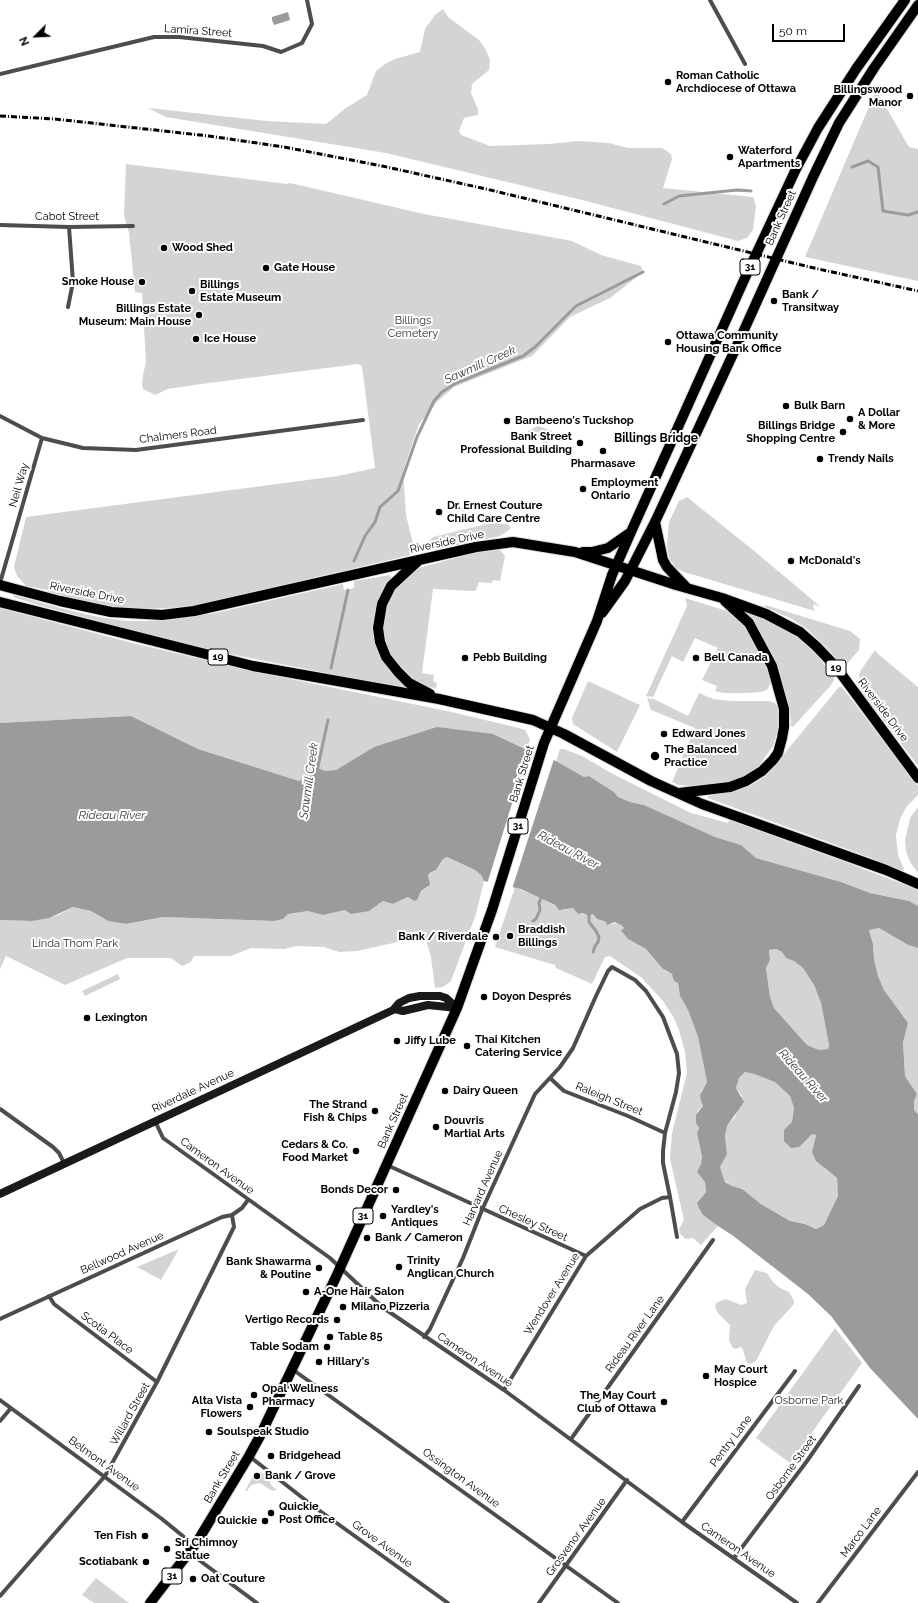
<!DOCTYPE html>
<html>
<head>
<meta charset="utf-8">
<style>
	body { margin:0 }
	#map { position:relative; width:918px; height:1603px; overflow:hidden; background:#fff; font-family:Raleway,sans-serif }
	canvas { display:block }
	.north { position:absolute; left:16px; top:16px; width:40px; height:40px; -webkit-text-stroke:3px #fff; paint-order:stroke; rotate:246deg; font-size:11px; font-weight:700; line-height:16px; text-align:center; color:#000 }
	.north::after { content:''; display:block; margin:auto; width:14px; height:18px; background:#000; clip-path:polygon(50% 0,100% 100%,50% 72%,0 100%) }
	.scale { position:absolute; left:772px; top:24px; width:73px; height:18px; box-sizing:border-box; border:2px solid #000; border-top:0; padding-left:5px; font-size:12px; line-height:14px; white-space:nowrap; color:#000; -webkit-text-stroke:3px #fff; paint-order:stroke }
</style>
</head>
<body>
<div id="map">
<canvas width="918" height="1603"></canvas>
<div class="north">N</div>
<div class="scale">50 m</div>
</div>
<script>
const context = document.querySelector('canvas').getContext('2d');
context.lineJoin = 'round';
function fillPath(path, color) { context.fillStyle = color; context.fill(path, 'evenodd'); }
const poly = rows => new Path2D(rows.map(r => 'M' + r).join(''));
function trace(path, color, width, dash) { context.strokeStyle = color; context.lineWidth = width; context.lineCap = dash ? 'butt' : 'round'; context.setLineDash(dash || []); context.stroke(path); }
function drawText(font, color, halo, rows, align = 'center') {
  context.font = font + ' Raleway,sans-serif'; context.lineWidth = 4; context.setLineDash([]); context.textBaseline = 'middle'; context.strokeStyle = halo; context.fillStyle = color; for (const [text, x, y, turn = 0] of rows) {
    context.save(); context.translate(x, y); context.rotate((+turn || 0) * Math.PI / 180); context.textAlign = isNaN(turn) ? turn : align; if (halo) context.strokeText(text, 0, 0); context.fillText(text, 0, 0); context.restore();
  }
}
fillPath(poly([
	[443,9,448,17,479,40,486,50,490,60,489,70,472,84,471,93,478,109,478,115,464,118,459,131,461,135,490,146,548,144,578,141,609,143,628,148,662,148,671,154,672,159,663,188,753,197,756,206,753,230,747,238,738,241,582,200,386,153,166,117,148,108,267,121,326,124,346,108,367,95,376,71,385,64,395,59,420,52,425,29,435,15],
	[876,90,909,147,918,149,918,281,805,257],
	[126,164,287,184,290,183,424,214,572,241,601,255,641,266,643,272,610,298,570,317,532,356,454,387,438,401,419,424,403,471,406,515,414,548,411,555,197,605,170,608,139,609,121,608,83,601,49,592,48,590,26,586,17,576,14,567,26,517,338,476,375,468,362,366,358,364,201,384,168,389,155,395,143,389,142,384,143,375,146,362,142,293,135,292,129,233,124,216],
	[538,426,552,431,547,444,540,440,540,438,528,434,528,431],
	[687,497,753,550,821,607,814,604,813,607,815,611,684,572,672,566,674,564,670,560,667,547,669,522,679,501],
	[491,523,506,524,511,527,509,530,500,536,435,550,432,550,431,549,429,542,433,537],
	[499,549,505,556,500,581,493,580,492,583,479,582,476,590,474,591,433,589,422,673,434,675,433,681,437,683,436,688,426,687,416,683,405,675,391,657,384,641,383,630,387,604,391,594,410,574,419,568,466,555],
	[390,575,391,577,377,606,374,629,385,663,395,677,413,690,199,648,38,605,13,597,14,595,60,608,98,617,127,621,155,621,215,613,343,584,344,590,348,590,354,588,354,581],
	[685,598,727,611,745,624,766,664,771,677,771,683,767,690,761,692,746,693,723,693,715,691,717,686,702,680,718,648,695,638,683,662,672,656,653,697,646,696,687,606],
	[765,605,850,631,860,639,859,650,845,666,844,666,839,663,827,648,807,629,792,619,765,607],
	[0,608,132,643,266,674,447,711,519,728,525,730,530,739,527,750,493,734,374,747,336,770,325,771,318,768,310,776,299,781,198,749,131,716,0,723],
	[749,613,767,620,795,635,812,650,834,676,834,680,831,685,793,727,790,725,791,722,790,714,781,678,772,655,748,615],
	[875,650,878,654,918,687,918,766,859,688,857,682,860,679,859,675,861,670],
	[588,681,640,705,617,752,573,724,572,718],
	[839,687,842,687,918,786,918,795,907,806,900,819,896,835,898,855,904,869,903,871,866,856,708,798,708,796,750,786,766,776],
	[699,693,713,699,731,701,769,701,775,703,779,709,779,727,773,746,759,766,748,774,725,784,704,786,690,786,679,785,672,782,695,728,651,710,647,698,654,699,688,716],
	[560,749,564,749,582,756,611,773,691,813,728,823,729,820,848,863,918,890,918,906,909,901,870,893,841,882,756,858,741,845,715,837,644,805,630,802,617,797,614,792,589,776,584,777,556,761],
	[918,807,918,873,910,862,906,851,905,840,910,818],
	[447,857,475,870,481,875,484,881,476,914,451,981,443,987,435,988,431,957,425,936,415,933,407,940,357,951,339,952,324,947,296,946,284,949,251,948,231,956,194,956,191,962,182,966,171,958,127,958,65,985,6,956,0,969,0,920,32,921,58,915,73,907,91,911,108,921,126,924,163,917,275,921,283,919,288,914,308,911,323,915,345,910,369,911,383,901,393,904,408,897,414,901,421,891,428,887,429,879,428,876,431,872,436,870,443,859],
	[515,887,543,899,563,910,573,908,578,914,583,913,589,916,593,914,597,919,610,924,617,923,621,925,624,928,622,931,623,933,628,939,646,949,665,971,672,974,678,983,680,996,688,1010,698,1037,707,1082,701,1092,702,1103,703,1106,698,1111,696,1123,699,1128,697,1133,702,1157,701,1164,697,1172,705,1182,706,1192,700,1199,703,1215,718,1226,701,1245,693,1238,686,1239,680,1234,679,1229,684,1220,670,1159,672,1133,687,1073,685,1052,679,1030,674,1018,663,1001,642,978,610,956,605,957,592,984,556,968,555,965,495,947],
	[879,928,908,945,918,948,918,1114,914,1110,914,1101,917,1094,905,1076,903,1043,908,1023,884,990,878,976,874,959,873,944,869,929],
	[776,949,782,952,786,958,794,961,803,968,814,985,821,1003,829,1045,828,1049,819,1050,807,1045,774,1008,770,997,766,968,770,960,769,950],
	[118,974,120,979,85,996,82,991],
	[745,1072,754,1074,776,1082,790,1096,794,1108,792,1122,816,1135,813,1146,824,1168,837,1178,838,1196,824,1225,816,1229,805,1224,790,1221,761,1204,742,1189,732,1186,725,1181,720,1167,727,1154,725,1136,727,1126,735,1117,742,1096,736,1088,739,1078],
	[179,1249,161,1280,137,1267],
	[755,1270,767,1273,773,1282,780,1288,789,1292,794,1301,794,1304,774,1326,756,1361,750,1364,747,1363,743,1350,741,1347,735,1349,732,1347,729,1340,730,1325,718,1313,715,1306,716,1303,726,1299,741,1305,747,1303,745,1289],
	[835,1328,862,1363,790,1463,756,1438],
	[258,1472,261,1472,269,1478,271,1485,277,1490,272,1491,260,1483,251,1485,247,1491,245,1491,254,1474],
	[96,1578,129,1603,94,1603,82,1595]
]), '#d4d4d4');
fillPath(poly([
	[288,12,290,20,274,25,272,20,272,17],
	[131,716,198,749,299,781,310,776,318,768,325,771,336,770,374,747,437,727,493,734,527,750,556,761,584,777,589,776,614,792,618,797,630,802,644,805,715,837,741,845,756,858,841,882,870,893,909,901,918,906,918,948,908,945,879,928,869,930,873,944,874,959,878,976,884,990,908,1023,903,1043,905,1076,917,1094,914,1101,914,1110,918,1114,918,1419,870,1368,831,1316,808,1294,732,1235,718,1226,703,1215,700,1210,697,1203,706,1192,705,1182,697,1172,701,1164,702,1157,697,1133,699,1128,696,1123,696,1115,703,1106,701,1101,700,1095,707,1082,698,1037,688,1010,680,996,678,983,674,981,672,974,663,969,646,949,628,939,623,933,621,931,624,928,621,925,615,922,607,925,606,922,597,919,593,914,589,916,583,913,578,914,573,908,559,910,555,905,521,889,484,881,481,875,475,870,447,857,443,859,436,870,431,872,428,875,430,885,421,891,417,900,414,901,408,897,393,904,383,901,369,911,351,914,345,910,323,915,308,911,288,914,283,919,275,921,163,917,126,924,108,921,91,911,73,907,49,918,32,921,0,920,0,723],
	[776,949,782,952,786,958,794,961,803,968,814,985,821,1003,829,1045,828,1049,819,1050,807,1045,774,1008,770,997,766,968,770,960,769,950],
	[745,1072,754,1074,775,1082,790,1096,794,1108,792,1122,784,1130,784,1141,791,1148,799,1147,812,1134,816,1135,812,1152,816,1161,837,1178,838,1196,824,1225,816,1229,805,1224,790,1221,761,1204,742,1189,732,1186,725,1182,720,1167,727,1154,725,1136,727,1126,744,1102,736,1088,739,1078]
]), '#9b9b9b');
fillPath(poly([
	[529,749,554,759,512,889,487,884]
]), '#fff');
trace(poly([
	[852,167,868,161,878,167,883,211,908,215,918,212],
	[664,204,679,196,737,190,751,191],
	[354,561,365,536,375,522,380,507,398,491,417,437,434,401,442,392,456,383,523,356,535,347,576,306,643,272],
	[331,668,348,590],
	[317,771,328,720],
	[589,915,589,922,596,931,599,937,598,942,595,946,593,952],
	[533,921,536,919,540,910,539,903,541,898]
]), '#9b9b9b', 3);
const primary = poly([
	[655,522,663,560,667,567,687,588],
	[583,552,592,552,608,548,631,532],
	[418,561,391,586,382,604,378,628,380,642,386,657,398,672,409,683,430,694],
	[0,585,60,601,111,612,162,615,194,611,476,547,513,542,575,552,676,585,722,598,766,614,800,632,816,646,836,667,918,778],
	[0,602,253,666,439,699,533,720,564,734,651,781,702,804,886,870,918,884],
	[602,613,625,581,655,522,740,339,813,177,839,123,874,68,918,5],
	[679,793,730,787,746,781,762,771,773,760,778,753,782,738,784,727,784,709,772,666,749,623,725,601],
	[150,1603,197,1542,249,1456,260,1436,336,1277,457,1008,492,910,544,743,597,621,612,575,631,532,744,280,796,169,818,128,856,69,905,0]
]);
trace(primary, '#dbdbdb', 12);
trace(poly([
	[710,0,745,64],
	[0,74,154,37,179,37,263,46,281,52,302,43,312,24,307,0],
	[0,225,69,227,133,226],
	[68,307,73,282,69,227],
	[0,416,42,438,83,448,136,450,363,420],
	[0,583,42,438],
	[550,1078,564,1091,628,1116,665,1133],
	[0,1109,53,1147,59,1153,64,1163],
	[155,1121,163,1138,330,1258,382,1307,504,1390,682,1522,797,1603],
	[387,1165,586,1256],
	[49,1296,54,1304,157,1382],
	[0,1319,222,1217,232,1215,242,1208,248,1200],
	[424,1337,430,1329,463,1258,482,1210,535,1094,560,1067,573,1048,596,996,608,971,612,967,635,980,646,991,663,1017,677,1054,679,1073,676,1092,665,1133,663,1151,663,1163,670,1197,677,1237],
	[292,1369,618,1603],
	[504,1390,586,1256,640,1209,662,1198,670,1197],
	[0,1400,162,1519,184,1537,199,1560,257,1603],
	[0,1421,11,1408],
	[571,1439,713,1240],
	[249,1456,313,1506,448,1603],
	[682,1522,795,1371],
	[734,1558,807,1461,859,1386],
	[0,1596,105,1476,157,1382,234,1227,232,1215],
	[539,1603,627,1480],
	[818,1603,918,1472]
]), '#4d4d4d', 4);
trace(poly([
	[395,1009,403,1011,428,1005,457,1008],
	[0,1194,393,1010,399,1003,409,998,420,996,440,996,446,998,457,1008]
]), '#1a1a1a', 8);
trace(primary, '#000', 10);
trace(poly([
	[0,116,55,119,209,136,284,147,382,166,486,189,814,268,918,291]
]), '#000', 3, [6, 2, 1, 2]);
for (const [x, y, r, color] of [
	[668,82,4,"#000"],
	[910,96,4,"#000"],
	[730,157,4,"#000"],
	[164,248,4,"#000"],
	[266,268,4,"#000"],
	[142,282,4,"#000"],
	[192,291,4,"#000"],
	[774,301,4,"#000"],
	[199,315,4,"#000"],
	[196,339,4,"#000"],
	[668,342,4,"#000"],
	[786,406,4,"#000"],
	[850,419,4,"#000"],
	[507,421,4,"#000"],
	[843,432,4,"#000"],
	[580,443,4,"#000"],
	[603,451,4,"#000"],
	[820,459,4,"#000"],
	[583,489,4,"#000"],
	[439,512,4,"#000"],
	[791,561,4,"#000"],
	[465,658,4,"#000"],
	[696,658,4,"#000"],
	[664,734,4,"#000"],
	[655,756,5,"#000"],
	[510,936,4,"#000"],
	[496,937,4,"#000"],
	[484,997,4,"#000"],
	[87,1018,4,"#000"],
	[397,1041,4,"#000"],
	[467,1046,4,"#000"],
	[445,1091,4,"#000"],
	[375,1111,4,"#000"],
	[436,1127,4,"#000"],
	[356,1151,4,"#000"],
	[396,1190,4,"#000"],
	[383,1216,4,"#000"],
	[367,1238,4,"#000"],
	[399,1267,4,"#000"],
	[319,1268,4,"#000"],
	[306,1292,4,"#000"],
	[343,1307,4,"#000"],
	[337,1320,4,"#000"],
	[330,1337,4,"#000"],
	[327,1347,4,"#000"],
	[319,1362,4,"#000"],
	[706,1376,4,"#000"],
	[254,1395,4,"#000"],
	[664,1402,4,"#000"],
	[250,1407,4,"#000"],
	[209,1432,4,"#000"],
	[271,1456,4,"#000"],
	[257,1476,4,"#000"],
	[271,1513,4,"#000"],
	[265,1521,4,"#000"],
	[145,1536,4,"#000"],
	[167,1549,4,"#000"],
	[146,1562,4,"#000"],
	[193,1579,4,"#000"]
]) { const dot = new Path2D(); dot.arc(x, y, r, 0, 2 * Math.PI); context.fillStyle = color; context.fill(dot); trace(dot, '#fff', 1.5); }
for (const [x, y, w] of [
	[750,267,20],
	[218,657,20],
	[836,668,20],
	[518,826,20],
	[363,1216,20],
	[172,1576,20]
]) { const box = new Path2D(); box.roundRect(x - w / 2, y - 8, w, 16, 3); context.fillStyle = '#fff'; context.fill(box); trace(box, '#000', 1); }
drawText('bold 10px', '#000', null, [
	["31",750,267],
	["19",218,657],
	["19",836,668],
	["31",518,826],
	["31",363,1216],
	["31",172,1576]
]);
drawText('11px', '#000', '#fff', [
	["Lamira Street",198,31,4],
	["Cabot Street",67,217],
	["Bank Street",781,218,-66],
	["Chalmers Road",178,435,-7],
	["Neil Way",19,485,-74],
	["Riverside Drive",447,542,-12],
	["Riverside Drive",87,593,11],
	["Riverside Drive",883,710,53],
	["Bank Street",522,774,-73],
	["Riverdale Avenue",193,1091,-25],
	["Raleigh Street",609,1099,22],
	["Bank Street",393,1121,-66],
	["Cameron Avenue",217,1166,36],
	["Harvard Avenue",483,1188,-66],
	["Chesley Street",533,1223,24],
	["Bellwood Avenue",122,1253,-24],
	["Wendover Avenue",552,1294,-58],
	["Scotia Place",107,1333,37],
	["Rideau River Lane",635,1334,-54],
	["Cameron Avenue",475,1360,34],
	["Willard Street",130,1414,-61],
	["Pentry Lane",731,1441,-53],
	["Belmont Avenue",104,1464,36],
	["Osborne Street",791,1468,-54],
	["Bank Street",222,1477,-59],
	["Ossington Avenue",461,1478,36],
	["Marco Lane",861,1532,-53],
	["Grosvenor Avenue",576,1537,-54],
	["Grove Avenue",382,1544,36],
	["Cameron Avenue",738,1550,35]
]);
drawText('bold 11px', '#000', '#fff', [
	["Roman Catholic",676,76],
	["Archdiocese of Ottawa",676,89],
	["Billingswood",902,90,"right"],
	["Manor",902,103,"right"],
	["Waterford",738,151],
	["Apartments",738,164],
	["Wood Shed",172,248],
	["Gate House",274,268],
	["Smoke House",134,282,"right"],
	["Billings",200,285],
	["Estate Museum",200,298],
	["Bank /",782,295],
	["Transitway",782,308],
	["Billings Estate",191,309,"right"],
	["Museum: Main House",191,322,"right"],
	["Ottawa Community",676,336],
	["Housing Bank Office",676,349],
	["Ice House",204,339],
	["Bulk Barn",794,406],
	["A Dollar",858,413],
	["& More",858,426],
	["Bambeeno's Tuckshop",515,421],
	["Billings Bridge",835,426,"right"],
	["Shopping Centre",835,439,"right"],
	["Bank Street",572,437,"right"],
	["Professional Building",572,450,"right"],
	["Trendy Nails",828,459],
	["Pharmasave",603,464,"center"],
	["Employment",591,483],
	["Ontario",591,496],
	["Dr. Ernest Couture",447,506],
	["Child Care Centre",447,519],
	["McDonald's",799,561],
	["Pebb Building",473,658],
	["Bell Canada",704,658],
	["Edward Jones",672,734],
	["The Balanced",664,750],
	["Practice",664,763],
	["Braddish",518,930],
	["Billings",518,943],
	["Bank / Riverdale",488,937,"right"],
	["Doyon Després",492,997],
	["Lexington",95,1018],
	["Thai Kitchen",475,1040],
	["Catering Service",475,1053],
	["Jiffy Lube",405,1041],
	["Dairy Queen",453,1091],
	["The Strand",367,1105,"right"],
	["Fish & Chips",367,1118,"right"],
	["Douvris",444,1121],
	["Martial Arts",444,1134],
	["Cedars & Co.",348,1145,"right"],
	["Food Market",348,1158,"right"],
	["Bonds Decor",388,1190,"right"],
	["Yardley's",391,1210],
	["Antiques",391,1223],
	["Bank / Cameron",375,1238],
	["Trinity",407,1261],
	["Anglican Church",407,1274],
	["Bank Shawarma",311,1262,"right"],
	["& Poutine",311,1275,"right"],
	["A-One Hair Salon",314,1292],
	["Milano Pizzeria",351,1307],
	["Vertigo Records",329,1320,"right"],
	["Table 85",338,1337],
	["Table Sodam",319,1347,"right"],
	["Hillary's",327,1362],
	["May Court",714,1370],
	["Hospice",714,1383],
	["Opal Wellness",262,1389],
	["Pharmacy",262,1402],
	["The May Court",656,1396,"right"],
	["Club of Ottawa",656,1409,"right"],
	["Alta Vista",242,1401,"right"],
	["Flowers",242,1414,"right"],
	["Soulspeak Studio",217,1432],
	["Bridgehead",279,1456],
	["Bank / Grove",265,1476],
	["Quickie",279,1507],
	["Post Office",279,1520],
	["Quickie",257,1521,"right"],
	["Ten Fish",137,1536,"right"],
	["Sri Chimnoy",175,1543],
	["Statue",175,1556],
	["Scotiabank",138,1562,"right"],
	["Oat Couture",201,1579]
], 'left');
drawText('11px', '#2b2b2b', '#fff', [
	["Billings",413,321],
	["Cemetery",413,334],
	["Linda Thom Park",75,944],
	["Osborne Park",809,1401]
]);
drawText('italic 12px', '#3c3c3c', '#fff', [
	["Sawmill Creek",480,365,-24],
	["Sawmill Creek",309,781,-82],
	["Rideau River",112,815],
	["Rideau River",568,850,28],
	["Rideau River",803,1076,48]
]);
drawText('bold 12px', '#000', '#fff', [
	["Billings Bridge",656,438]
]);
</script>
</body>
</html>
